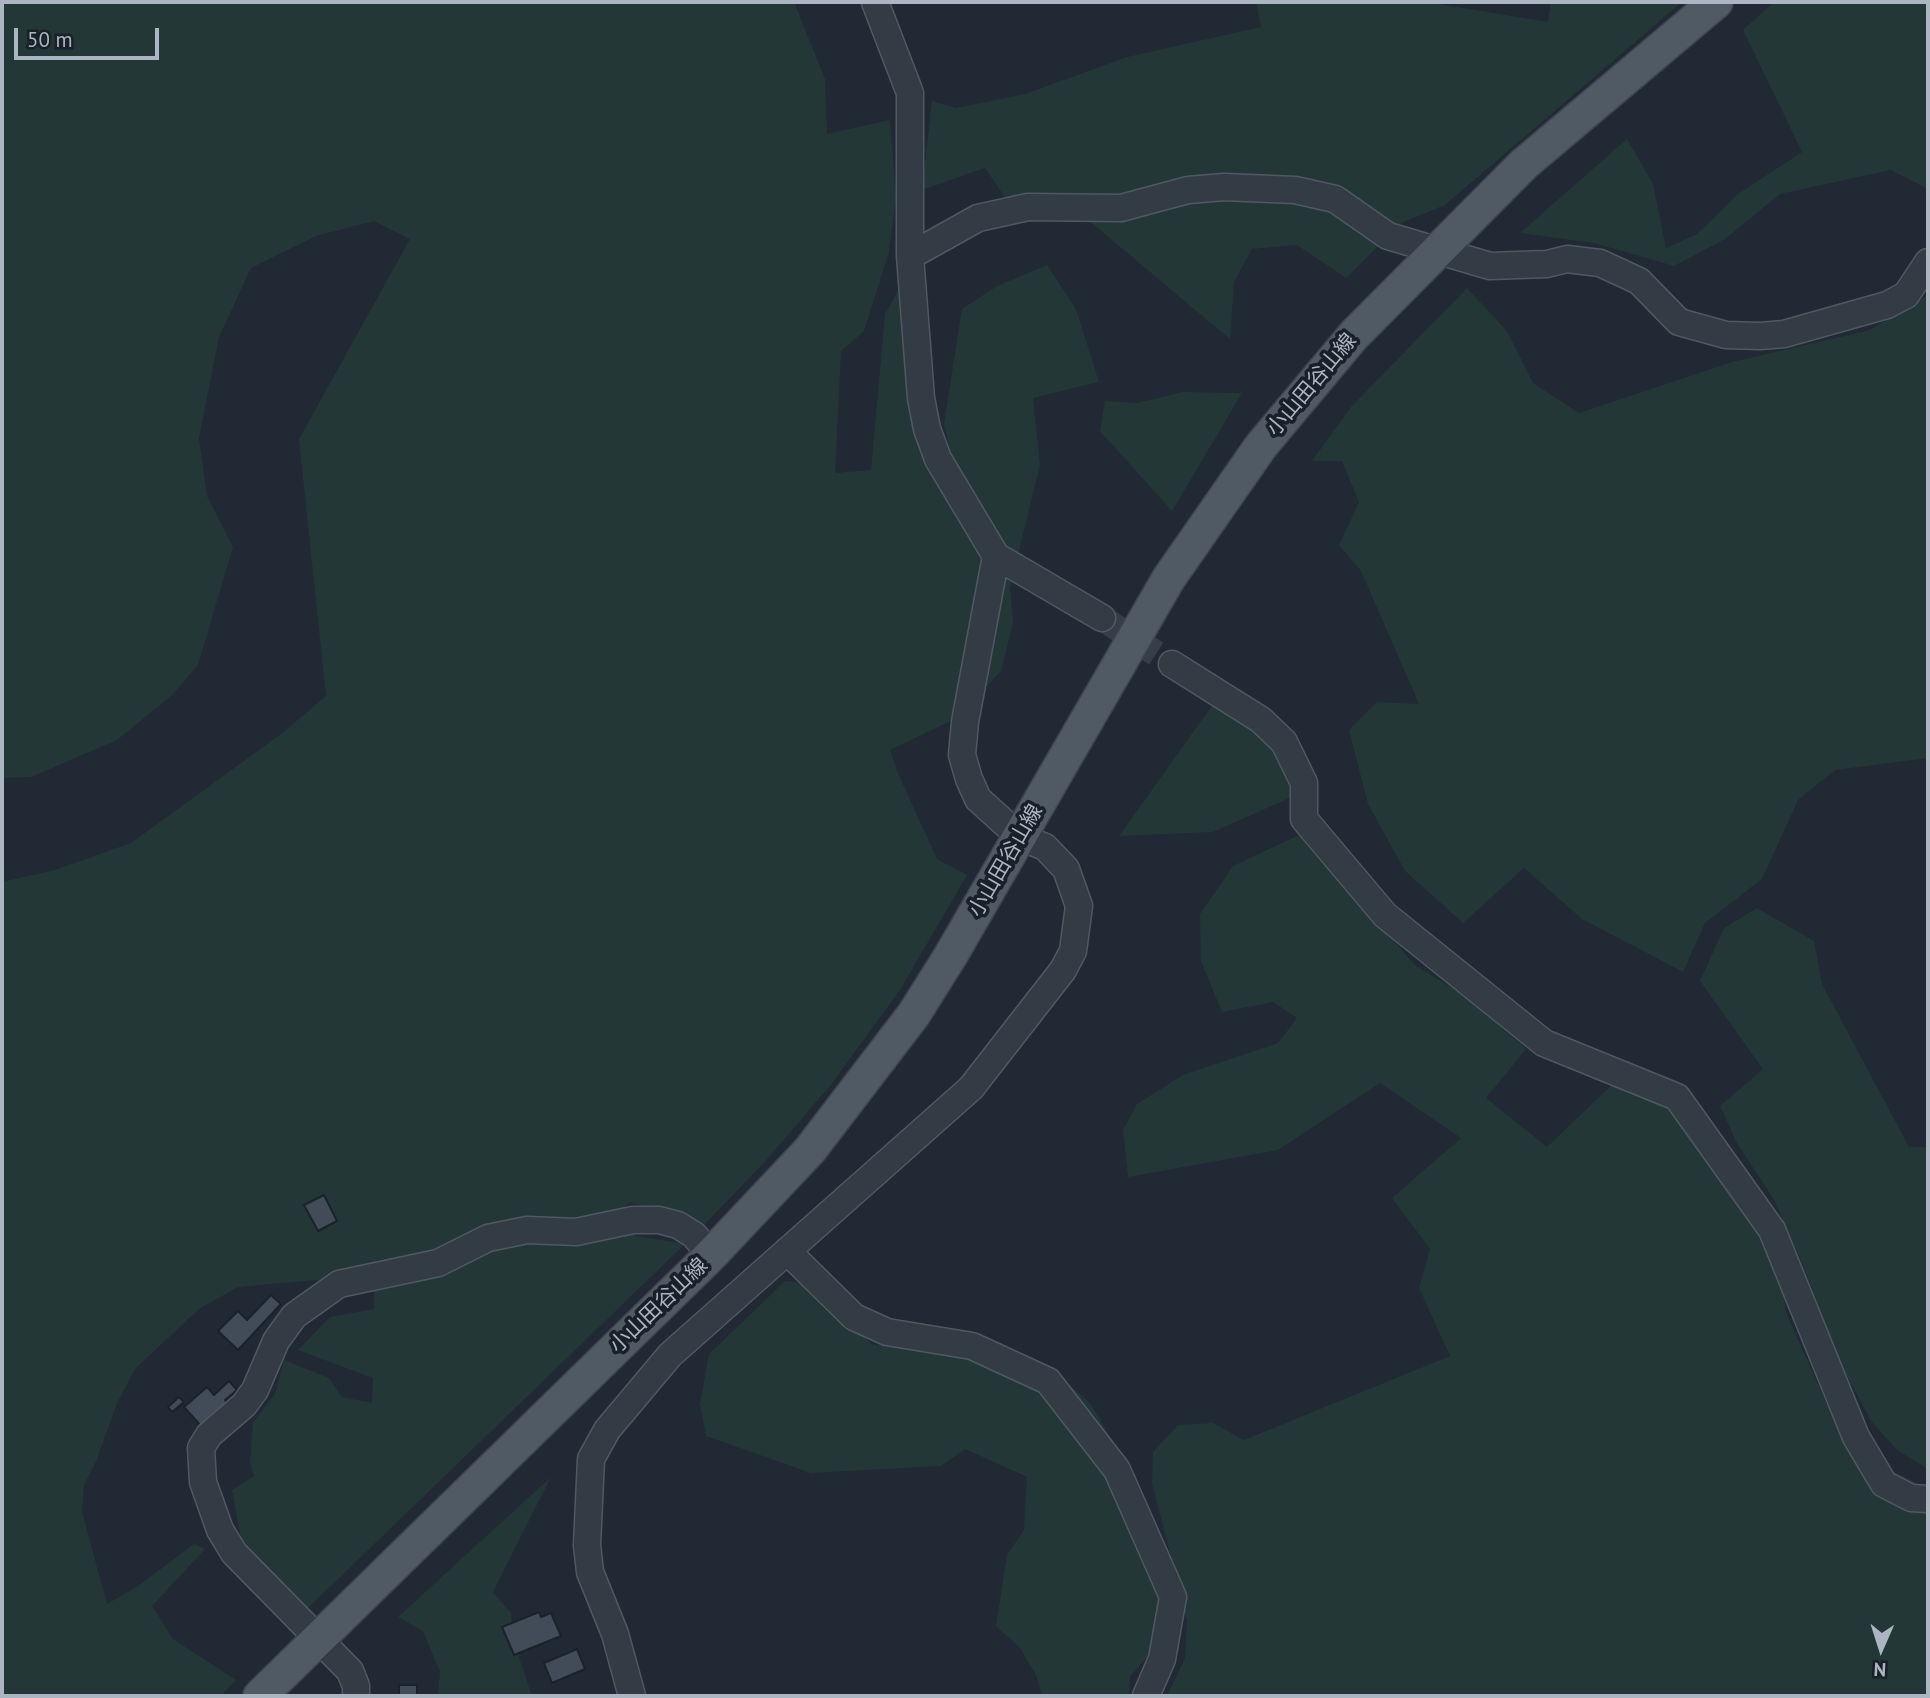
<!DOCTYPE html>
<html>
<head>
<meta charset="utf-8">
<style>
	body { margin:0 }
	#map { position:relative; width:1930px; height:1698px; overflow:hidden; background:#202934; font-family:"PT Sans",sans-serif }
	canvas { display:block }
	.frame { position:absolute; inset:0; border:4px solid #acb6c2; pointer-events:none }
	.north { position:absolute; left:1846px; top:1614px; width:70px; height:70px; -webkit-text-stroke:5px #182029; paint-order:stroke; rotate:183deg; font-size:19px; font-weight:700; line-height:28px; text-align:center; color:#acb6c2 }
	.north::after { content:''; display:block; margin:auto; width:24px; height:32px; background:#acb6c2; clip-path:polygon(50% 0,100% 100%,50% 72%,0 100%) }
	.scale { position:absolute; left:14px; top:28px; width:145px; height:32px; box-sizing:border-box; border:4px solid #acb6c2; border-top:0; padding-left:9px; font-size:21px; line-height:24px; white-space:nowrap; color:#acb6c2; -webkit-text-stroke:5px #182029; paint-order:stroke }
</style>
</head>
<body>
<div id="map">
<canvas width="1930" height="1698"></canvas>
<div class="frame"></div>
<div class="north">N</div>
<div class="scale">50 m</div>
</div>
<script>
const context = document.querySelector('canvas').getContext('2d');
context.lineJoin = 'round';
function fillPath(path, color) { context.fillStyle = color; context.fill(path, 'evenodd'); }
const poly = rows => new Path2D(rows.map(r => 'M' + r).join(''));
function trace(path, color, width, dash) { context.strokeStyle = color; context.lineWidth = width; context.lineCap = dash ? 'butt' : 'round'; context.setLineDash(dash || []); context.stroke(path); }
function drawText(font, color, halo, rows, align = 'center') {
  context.font = font + ' "PT Sans","Noto Sans JP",sans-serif'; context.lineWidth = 7; context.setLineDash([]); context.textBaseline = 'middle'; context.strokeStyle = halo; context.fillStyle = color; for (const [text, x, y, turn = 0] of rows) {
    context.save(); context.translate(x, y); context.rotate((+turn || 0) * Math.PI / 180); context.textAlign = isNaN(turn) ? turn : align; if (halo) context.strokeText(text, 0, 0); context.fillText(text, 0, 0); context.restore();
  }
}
fillPath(poly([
	[2,2,794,2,825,79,827,134,890,120,896,196,889,252,864,331,841,351,835,473,871,470,885,314,906,276,910,405,931,475,951,480,953,464,944,423,962,309,997,286,1047,265,1076,309,1099,382,1033,398,1040,465,1010,588,1013,623,1001,671,957,718,890,750,897,771,937,859,967,875,900,990,830,1086,763,1164,700,1229,673,1212,630,1203,599,1224,619,1233,685,1244,304,1612,264,1571,241,1539,232,1490,254,1476,250,1463,253,1422,275,1394,284,1360,329,1378,342,1397,372,1403,373,1378,298,1350,330,1317,374,1309,374,1275,238,1287,199,1309,135,1369,117,1403,97,1459,84,1485,82,1512,107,1604,138,1586,194,1544,205,1549,152,1606,173,1639,236,1680,221,1696,2,1696,2,882,55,870,131,843,281,734,326,696,299,439,410,239,374,221,316,236,251,268,219,337,199,438,207,496,233,547,198,665,172,695,117,740,31,777,2,778],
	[1256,2,1426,2,1548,22,1551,2,1682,2,1445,205,1401,223,1346,278,1297,245,1252,249,1234,282,1230,339,1057,194,1008,202,985,168,922,190,932,101,956,108,1025,94,1127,57,1261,27],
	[1774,2,1928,2,1928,189,1891,170,1780,194,1725,239,1674,266,1594,243,1520,233,1627,139,1653,184,1666,248,1697,234,1738,194,1802,152,1743,30],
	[1467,288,1507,331,1533,383,1579,413,1732,362,1870,330,1928,295,1928,758,1835,770,1798,800,1762,879,1705,923,1683,972,1582,919,1524,868,1463,923,1405,871,1368,804,1349,730,1377,702,1419,704,1361,571,1339,545,1359,502,1342,461,1312,461,1351,407],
	[1182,392,1242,393,1172,511,1100,431,1105,401,1137,403],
	[1216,700,1264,731,1294,796,1213,832,1119,836],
	[1301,834,1415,965,1467,997,1526,1049,1486,1098,1547,1147,1618,1079,1670,1107,1749,1180,1782,1281,1786,1312,1828,1407,1892,1471,1928,1488,1928,1696,1167,1696,1185,1658,1187,1621,1152,1483,1153,1452,1178,1425,1213,1423,1244,1440,1450,1356,1419,1288,1430,1249,1392,1198,1461,1138,1380,1083,1278,1150,1128,1177,1123,1130,1137,1104,1183,1075,1278,1043,1297,1018,1273,1002,1222,1012,1201,961,1200,914,1233,866],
	[1757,908,1814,941,1822,984,1909,1147,1928,1147,1928,1469,1897,1450,1871,1421,1837,1357,1806,1273,1774,1200,1737,1143,1720,1106,1763,1069,1700,981,1724,928],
	[785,1281,819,1285,871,1344,928,1353,1010,1360,1052,1370,1090,1403,1120,1453,1139,1502,1168,1633,1130,1677,1129,1696,1042,1696,1036,1675,1020,1648,996,1626,1007,1555,1024,1530,1027,1477,965,1449,941,1466,811,1473,706,1436,700,1404,709,1354],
	[551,1477,493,1592,511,1613,513,1639,532,1696,438,1696,440,1672,423,1631,398,1617]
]), '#243737');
const building = poly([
	[324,1195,337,1221,318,1231,304,1205,324,1195],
	[271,1295,281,1304,238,1350,218,1331,238,1311,247,1320,271,1295],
	[229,1381,237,1390,225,1400,228,1403,201,1426,184,1407,207,1387,214,1395,229,1381],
	[179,1397,184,1402,172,1412,168,1407,179,1397],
	[539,1612,541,1617,551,1613,561,1636,514,1655,502,1627,539,1612],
	[577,1649,585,1669,552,1683,544,1663,577,1649],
	[399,1685,417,1685,417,1696,399,1696,399,1685]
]);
fillPath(building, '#414c58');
trace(building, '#1a222b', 2);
trace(poly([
	[1102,618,1172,664]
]), '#353e49', 26, [26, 13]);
const minor = poly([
	[875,2,910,93,910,256,921,398,927,429,938,459,996,556,1102,618],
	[910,256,978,218,1028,207,1121,208,1188,190,1224,187,1295,190,1335,199,1388,236,1490,266,1547,264,1567,259,1600,263,1639,281,1679,322,1726,335,1760,336,1784,334,1887,305,1906,295,1928,262],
	[1172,664,1261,720,1284,742,1304,783,1304,819,1385,915,1544,1043,1677,1097,1772,1230,1856,1437,1884,1484,1911,1498,1928,1499],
	[787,1251,854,1317,887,1332,972,1346,1048,1381,1117,1470,1173,1597,1162,1659,1146,1696],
	[356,1696,356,1686,350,1671,234,1553,220,1530,203,1482,201,1448,209,1435,244,1405,255,1390,276,1341,294,1316,339,1284,438,1263,488,1238,527,1230,576,1232,633,1220,659,1220,678,1225,694,1235,711,1255],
	[632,1696,615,1634,590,1572,587,1545,591,1459,607,1430,670,1355,971,1088,1063,970,1073,951,1079,906,1066,869,1045,847,1020,837,978,799,969,779,962,755,965,722,996,556]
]);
const major = poly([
	[260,1696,711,1255,810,1150,914,1014,951,955,1169,578,1261,446,1354,335,1524,164,1716,2]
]);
trace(minor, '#505963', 29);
trace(major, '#3c444e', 36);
trace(minor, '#333b44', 26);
trace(major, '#505a65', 33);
drawText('21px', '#acb6c2', '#182029', [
	["小山田谷山線",1312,385,-50],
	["小山田谷山線",1006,861,-60],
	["小山田谷山線",659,1306,-44]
]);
</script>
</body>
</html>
